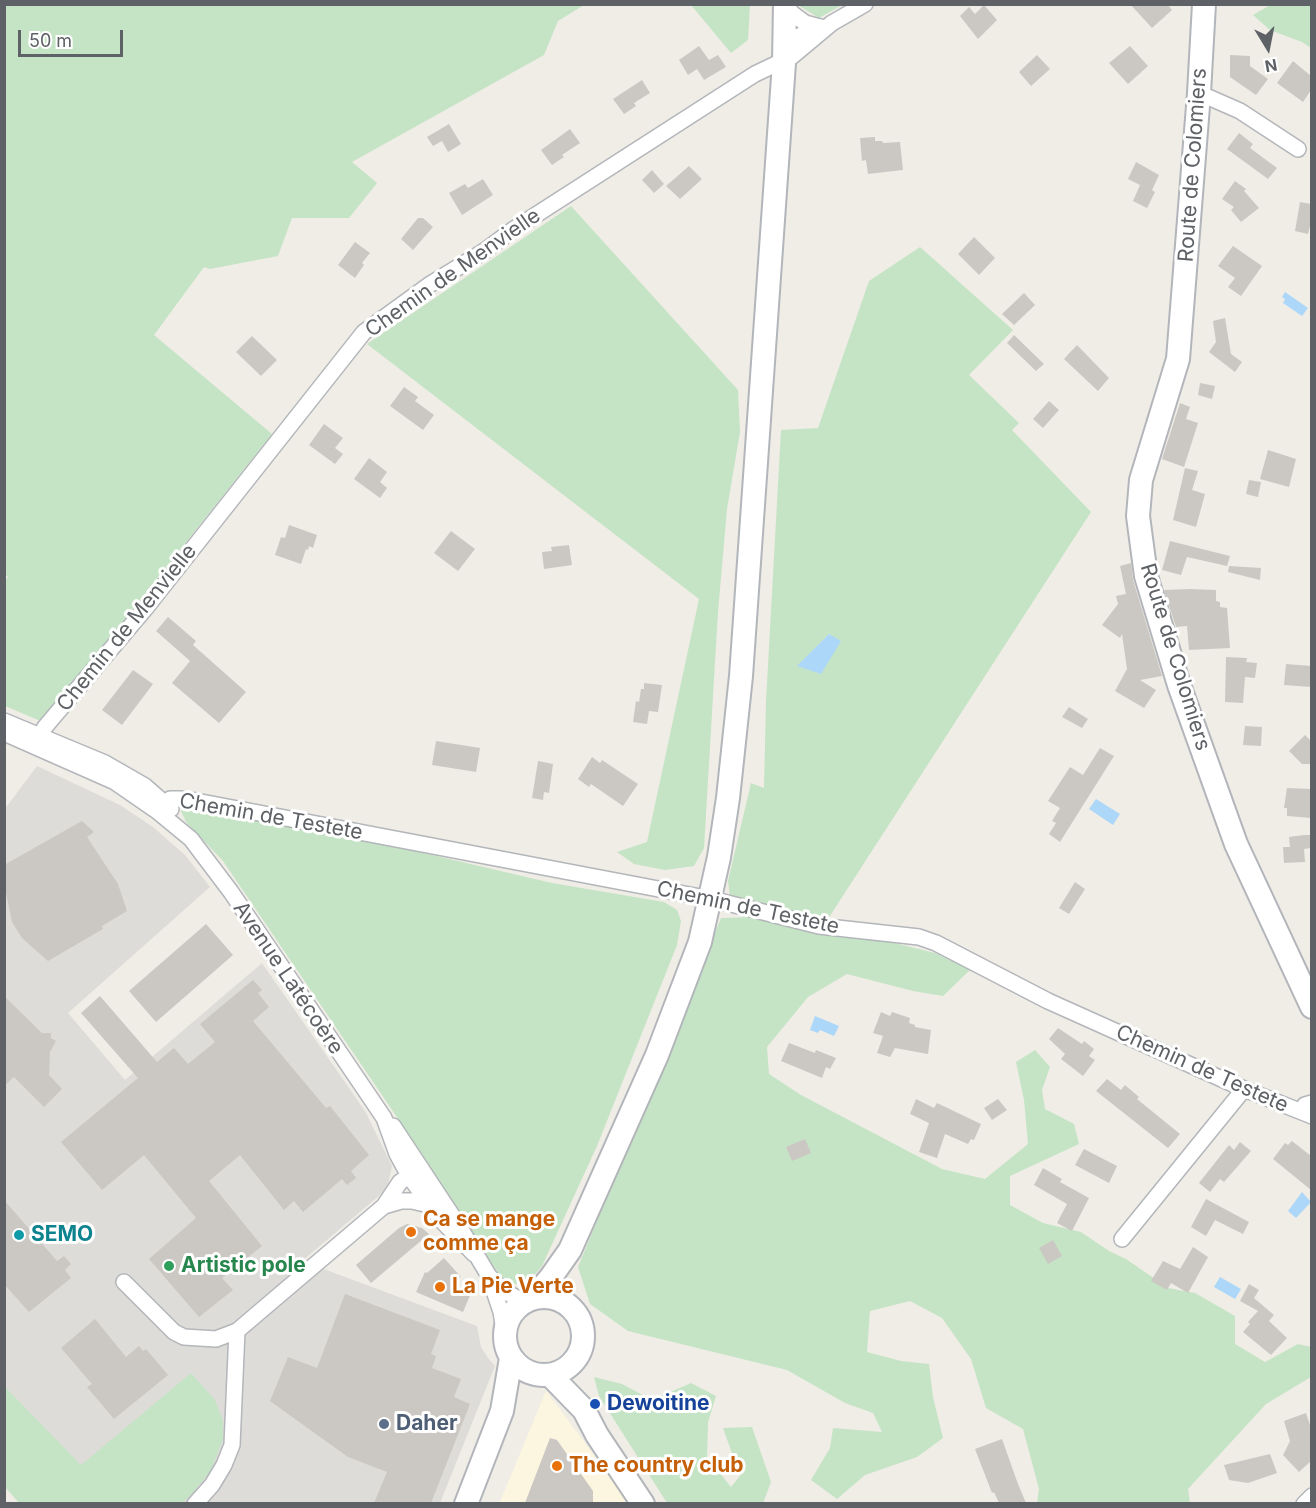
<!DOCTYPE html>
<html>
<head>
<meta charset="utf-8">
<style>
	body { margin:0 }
	#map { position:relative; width:1316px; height:1508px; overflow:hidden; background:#efede6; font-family:Inter,sans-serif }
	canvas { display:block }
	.frame { position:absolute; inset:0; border:6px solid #5e6165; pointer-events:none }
	.north { position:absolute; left:1238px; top:18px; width:60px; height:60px; -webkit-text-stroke:4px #fff; paint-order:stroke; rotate:170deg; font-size:16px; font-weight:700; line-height:24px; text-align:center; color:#5e6165 }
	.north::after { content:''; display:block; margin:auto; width:21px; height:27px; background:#5e6165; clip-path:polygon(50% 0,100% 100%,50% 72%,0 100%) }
	.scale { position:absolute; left:18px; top:30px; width:105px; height:27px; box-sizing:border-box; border:3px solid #5e6165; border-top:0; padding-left:8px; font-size:18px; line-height:21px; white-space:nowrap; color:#5e6165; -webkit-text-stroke:4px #fff; paint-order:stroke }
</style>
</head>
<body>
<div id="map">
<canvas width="1316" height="1508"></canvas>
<div class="frame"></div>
<div class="north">N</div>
<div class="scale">50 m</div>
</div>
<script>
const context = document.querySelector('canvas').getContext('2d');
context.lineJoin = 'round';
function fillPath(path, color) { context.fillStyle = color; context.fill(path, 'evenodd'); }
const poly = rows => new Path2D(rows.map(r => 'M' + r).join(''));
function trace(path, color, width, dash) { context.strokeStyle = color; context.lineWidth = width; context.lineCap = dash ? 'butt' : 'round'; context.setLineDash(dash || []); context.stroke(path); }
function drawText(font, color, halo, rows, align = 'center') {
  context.font = font + ' Inter,sans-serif'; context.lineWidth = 6; context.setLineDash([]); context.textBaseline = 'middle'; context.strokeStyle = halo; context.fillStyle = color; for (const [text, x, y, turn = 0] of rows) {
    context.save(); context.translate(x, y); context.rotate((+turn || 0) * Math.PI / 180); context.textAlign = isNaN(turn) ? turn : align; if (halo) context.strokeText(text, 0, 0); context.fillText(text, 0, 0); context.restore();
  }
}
fillPath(poly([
	[546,1391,630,1503,499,1504]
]), '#fcf5df');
fillPath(poly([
	[37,766,120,805,153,827,185,855,210,887,68,1013,125,1080,262,963,365,1111,392,1166,387,1189,302,1261,477,1326,481,1347,488,1358,495,1366,440,1503,39,1503,5,1468,4,810]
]), '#dedcd8');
fillPath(poly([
	[4,5,584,5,558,21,544,55,352,162,377,183,349,218,292,218,278,256,210,269,204,267,154,335,272,434,43,722,5,706,4,584,8,576,4,575],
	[691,5,750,5,748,40,731,53],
	[798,5,842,5,819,18],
	[1270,5,1311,5,1311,48,1302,42,1270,30,1253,15],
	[571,206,738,390,740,432,727,509,718,612,704,848,694,866,665,870,634,864,617,852,647,842,699,599,367,344],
	[920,247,1013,330,969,375,1019,423,1012,430,1091,512,826,922,730,897,728,881,751,783,764,788,766,701,781,430,818,428,869,281],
	[829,634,840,641,829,659,798,666],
	[191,803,342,834,552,883,664,902,677,910,681,921,677,945,597,1146,542,1266,531,1279,513,1285,504,1281,480,1247,424,1157,223,861,186,822,181,811,182,806],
	[785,916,935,953,970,970,943,996,913,991,847,974,808,997,767,1047,769,1074,801,1095,942,1169,985,1179,1028,1144,1024,1100,1016,1062,1035,1050,1050,1067,1042,1090,1045,1109,1074,1124,1079,1144,1010,1176,1010,1205,1043,1223,1081,1232,1109,1251,1126,1259,1168,1288,1195,1293,1235,1316,1235,1344,1265,1362,1298,1344,1311,1347,1311,1377,1266,1404,1188,1489,1190,1503,1037,1503,1039,1489,1023,1429,986,1408,971,1359,942,1318,910,1301,870,1311,867,1352,901,1361,929,1364,933,1397,943,1438,917,1457,865,1475,837,1499,811,1480,830,1448,833,1428,882,1432,873,1413,845,1403,787,1370,628,1331,590,1304,578,1267,721,918],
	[191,1373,215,1400,223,1421,223,1439,211,1470,192,1494,182,1503,19,1503,5,1487,5,1387,81,1465],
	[594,1377,622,1384,652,1400,691,1383,716,1396,708,1422,707,1457,731,1487,740,1476,723,1428,752,1427,771,1482,763,1503,667,1503,599,1396]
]), '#c5e4c5');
fillPath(poly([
	[1285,292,1308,308,1302,316,1283,303,1285,299,1282,297],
	[829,634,841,641,821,674,797,666],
	[1096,799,1120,814,1113,825,1089,809],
	[815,1016,839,1026,834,1036,820,1030,818,1033,810,1030],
	[1302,1192,1311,1202,1296,1218,1288,1211],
	[1220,1277,1241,1289,1235,1299,1214,1287]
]), '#acd7f9');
fillPath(poly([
	[1130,4,1167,4,1172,10,1152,28],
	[984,5,997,20,978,39,960,16,969,7,975,14],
	[699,46,709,60,718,55,726,67,704,80,697,69,688,75,679,60],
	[1130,46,1148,66,1128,84,1109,63],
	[1037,55,1050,69,1031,86,1019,72],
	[1230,55,1250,56,1250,66,1268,79,1256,95,1230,77],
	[1293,61,1311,76,1311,90,1303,102,1277,83],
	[642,80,650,93,634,103,636,106,624,114,613,99],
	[449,124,461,144,448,152,442,141,433,146,427,137],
	[570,129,580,143,562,155,564,157,552,165,541,150],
	[1239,133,1253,144,1250,148,1277,168,1268,179,1227,149],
	[875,137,875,141,882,141,883,143,900,142,903,170,868,174,866,160,862,161,860,138],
	[1136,162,1159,175,1152,190,1155,192,1147,208,1133,201,1140,185,1128,179],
	[689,166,702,179,680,199,666,186],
	[652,170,664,184,654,193,642,180],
	[483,179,493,195,462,215,449,193,465,184,468,188],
	[1235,181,1246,189,1244,191,1259,208,1241,222,1231,210,1234,207,1222,199],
	[1300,202,1311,204,1311,222,1308,234,1295,231],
	[418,218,423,218,433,227,413,250,401,239],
	[974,237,995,258,979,275,958,254],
	[355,242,370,253,362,263,364,265,355,278,338,265],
	[1233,246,1262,266,1241,296,1228,287,1235,278,1218,266],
	[1024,293,1035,305,1014,325,1002,314],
	[1225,318,1231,354,1242,362,1235,372,1209,352,1216,342,1213,321],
	[1014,335,1044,364,1036,371,1007,343],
	[252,336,277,360,261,376,236,352],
	[1077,345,1109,378,1098,391,1064,359],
	[1200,383,1215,386,1212,399,1198,395],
	[404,387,418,397,415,401,434,415,423,430,390,406],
	[1049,401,1059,410,1043,428,1033,419],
	[1180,403,1190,407,1186,419,1198,423,1184,467,1162,459],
	[324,424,343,438,335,448,343,454,335,464,309,445],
	[1268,450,1296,459,1289,487,1260,479],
	[369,458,387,472,380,482,387,488,380,498,354,479],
	[1185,468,1198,471,1192,490,1205,494,1196,527,1173,520],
	[1249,480,1261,482,1258,497,1246,494],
	[289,525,317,535,313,548,309,546,308,550,306,549,301,564,275,555,281,537,285,538],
	[451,531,475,549,458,571,434,553],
	[1170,541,1230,556,1227,566,1187,557,1181,575,1162,570],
	[569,545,572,565,544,569,542,552,552,551,551,547],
	[1131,563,1133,580,1162,676,1140,680,1156,690,1144,708,1115,691,1127,669,1122,634,1120,638,1102,625,1118,604,1116,596,1126,594,1120,566],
	[1229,566,1261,568,1260,580,1228,572],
	[1190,589,1216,590,1216,601,1220,602,1220,607,1227,608,1230,648,1189,650,1187,626,1176,627,1164,590],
	[168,617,196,641,193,645,246,692,219,723,172,683,190,661,156,631],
	[1226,657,1247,658,1246,662,1257,663,1255,678,1245,677,1243,703,1225,702],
	[1286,664,1311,666,1311,687,1284,685],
	[133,670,153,684,122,725,102,710],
	[644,683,662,685,658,712,649,711,647,724,633,722,636,701,639,702,641,689,644,689],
	[1069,707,1088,719,1082,728,1062,717],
	[1245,726,1262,727,1261,746,1243,745],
	[1305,735,1311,741,1311,764,1302,764,1289,751],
	[436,741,480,748,476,772,432,765],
	[1100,748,1114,756,1060,842,1049,834,1056,823,1052,821,1060,808,1048,801,1070,767,1083,775],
	[592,757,600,763,602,760,638,784,623,806,591,784,589,787,578,779],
	[538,761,553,764,549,793,544,792,543,800,532,798],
	[1287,788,1311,789,1311,818,1287,816,1287,808,1284,808],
	[82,821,94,832,87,837,118,884,127,911,102,926,103,929,48,961,22,938,12,922,4,883,4,865],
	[1304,835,1311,835,1311,848,1304,849,1305,862,1284,863,1283,847,1290,847,1289,837],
	[1075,882,1085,889,1069,914,1059,908],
	[206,924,233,955,156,1022,129,991],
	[253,980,262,990,258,993,269,1007,253,1021,326,1108,330,1106,369,1155,351,1171,356,1178,347,1185,342,1179,303,1212,294,1201,284,1210,240,1155,209,1181,262,1246,222,1278,233,1290,199,1317,149,1259,196,1218,144,1155,102,1190,61,1142,138,1078,81,1013,100,996,157,1062,174,1048,188,1064,215,1042,200,1024],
	[4,996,42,1033,51,1033,51,1038,56,1041,50,1052,49,1075,62,1089,44,1107,14,1077,4,1086],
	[881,1012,890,1016,892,1012,910,1018,909,1023,915,1025,915,1027,931,1030,928,1054,895,1048,890,1057,877,1053,883,1036,873,1033],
	[1058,1028,1082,1044,1084,1041,1094,1049,1089,1056,1095,1060,1083,1076,1061,1059,1065,1054,1049,1039],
	[789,1043,815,1053,816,1050,836,1058,830,1069,826,1067,822,1078,781,1061],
	[1107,1079,1121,1090,1125,1085,1139,1097,1137,1099,1180,1134,1168,1148,1096,1091],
	[916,1099,934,1108,937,1103,981,1124,974,1140,971,1139,968,1144,945,1134,937,1158,919,1152,929,1123,910,1114],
	[998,1099,1007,1110,992,1120,984,1108],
	[805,1139,811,1153,792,1161,786,1147],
	[1292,1141,1311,1156,1311,1190,1273,1159,1285,1143,1288,1145],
	[1240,1142,1251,1151,1224,1182,1220,1179,1210,1192,1199,1183,1229,1145,1234,1150],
	[1084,1149,1117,1166,1109,1183,1075,1165],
	[1043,1168,1062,1179,1060,1182,1089,1198,1072,1231,1057,1223,1067,1204,1034,1185],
	[1206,1199,1249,1222,1243,1234,1215,1220,1206,1236,1191,1227],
	[4,1200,57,1261,64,1256,71,1264,65,1270,71,1278,29,1312,4,1284],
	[407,1224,422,1228,429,1234,371,1283,356,1265,399,1228],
	[1053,1240,1062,1256,1048,1264,1039,1248],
	[1193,1247,1208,1257,1188,1293,1171,1283,1167,1290,1151,1281,1163,1261,1180,1269],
	[444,1258,461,1277,452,1284,471,1293,463,1312,416,1292,425,1272,427,1273],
	[1249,1284,1259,1290,1254,1298,1274,1315,1269,1321,1287,1338,1271,1355,1243,1332,1250,1324,1248,1322,1258,1311,1240,1301],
	[345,1294,440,1330,431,1354,436,1356,432,1368,461,1379,454,1397,470,1404,431,1503,374,1503,387,1472,348,1457,270,1401,288,1357,317,1368],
	[95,1319,126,1357,139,1346,143,1351,146,1349,168,1375,114,1419,87,1387,92,1384,61,1348],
	[1306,1413,1311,1428,1311,1461,1299,1472,1283,1455,1290,1441,1284,1421],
	[550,1438,557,1440,593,1491,593,1503,525,1503],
	[1002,1439,1018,1484,1026,1503,999,1503,994,1492,992,1493,975,1449],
	[1270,1454,1277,1473,1248,1483,1229,1480,1224,1465]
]), '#cbc8c3');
const street = poly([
	[785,5,793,14,805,23,820,27],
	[784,46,792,39,821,27],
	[1199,93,1240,111,1298,149],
	[4,721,105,763,145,786,171,809],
	[4,733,115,782,157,811,191,839,231,892,384,1118,397,1154,409,1176,440,1219,474,1254],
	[35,746,45,727,145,609,364,332,429,285,483,252,514,229,755,74,776,64,784,63,832,23,865,4],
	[165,803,170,799,180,799,196,801,711,899,819,926,919,937,936,943,1048,1001,1244,1089,1302,1112],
	[1312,1103,1305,1105,1302,1112,1312,1116],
	[393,1126,459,1226,489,1276,504,1291,524,1302],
	[384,1206,401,1201,412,1201,429,1205],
	[1122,1239,1244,1089],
	[490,1279,501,1312,505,1336],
	[124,1282,174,1332,184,1337,216,1339,237,1331],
	[195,1504,212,1485,224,1465,232,1445,237,1331,384,1206,400,1182,421,1168],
	[1304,1504,1312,1496]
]);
const secondary = poly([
	[1204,4,1199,93,1178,359,1141,480,1138,516,1146,576,1179,685,1236,844,1312,1007],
	'505 1336a39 39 0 1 1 78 0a39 39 0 1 1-78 0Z',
	[534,1297,551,1277,570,1250,657,1055,700,942,719,857,728,798,741,676,784,63,785,4],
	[550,1375,584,1410,597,1435,643,1504],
	[466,1504,502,1411,511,1358]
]);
trace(street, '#b3b6ba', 18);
trace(secondary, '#b2b5ba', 26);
trace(street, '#fff', 15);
trace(secondary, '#fff', 22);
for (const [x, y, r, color] of [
	[411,1232,6,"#e8710a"],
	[19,1235,6,"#0f9aa8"],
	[169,1266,6,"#2e9e5b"],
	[440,1287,6,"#e8710a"],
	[595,1404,6,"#1a4fb4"],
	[384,1424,6,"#5c6f8a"],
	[557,1466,6,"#e8710a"]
]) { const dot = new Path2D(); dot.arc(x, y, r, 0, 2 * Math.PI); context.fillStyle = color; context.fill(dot); trace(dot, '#fff', 2); }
drawText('21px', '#5e6165', '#fff', [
	["Route de Colomiers",1193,165,-86],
	["Chemin de Menvielle",453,273,-35],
	["Chemin de Menvielle",127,628,-51],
	["Route de Colomiers",1175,657,73],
	["Chemin de Testete",271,817,10],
	["Chemin de Testete",748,908,12],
	["Avenue Latécoère",288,978,56],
	["Chemin de Testete",1202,1069,24]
]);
drawText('bold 21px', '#c56008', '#fff', [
	["Ca se mange",423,1220],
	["comme ça",423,1244],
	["La Pie Verte",452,1287],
	["The country club",569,1466]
], 'left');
drawText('bold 21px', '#0d838f', '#fff', [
	["SEMO",31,1235]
], 'left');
drawText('bold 21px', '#27864d', '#fff', [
	["Artistic pole",181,1266]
], 'left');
drawText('bold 21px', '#164399', '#fff', [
	["Dewoitine",607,1404]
], 'left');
drawText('bold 21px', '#4e5e75', '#fff', [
	["Daher",396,1424]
], 'left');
</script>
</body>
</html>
